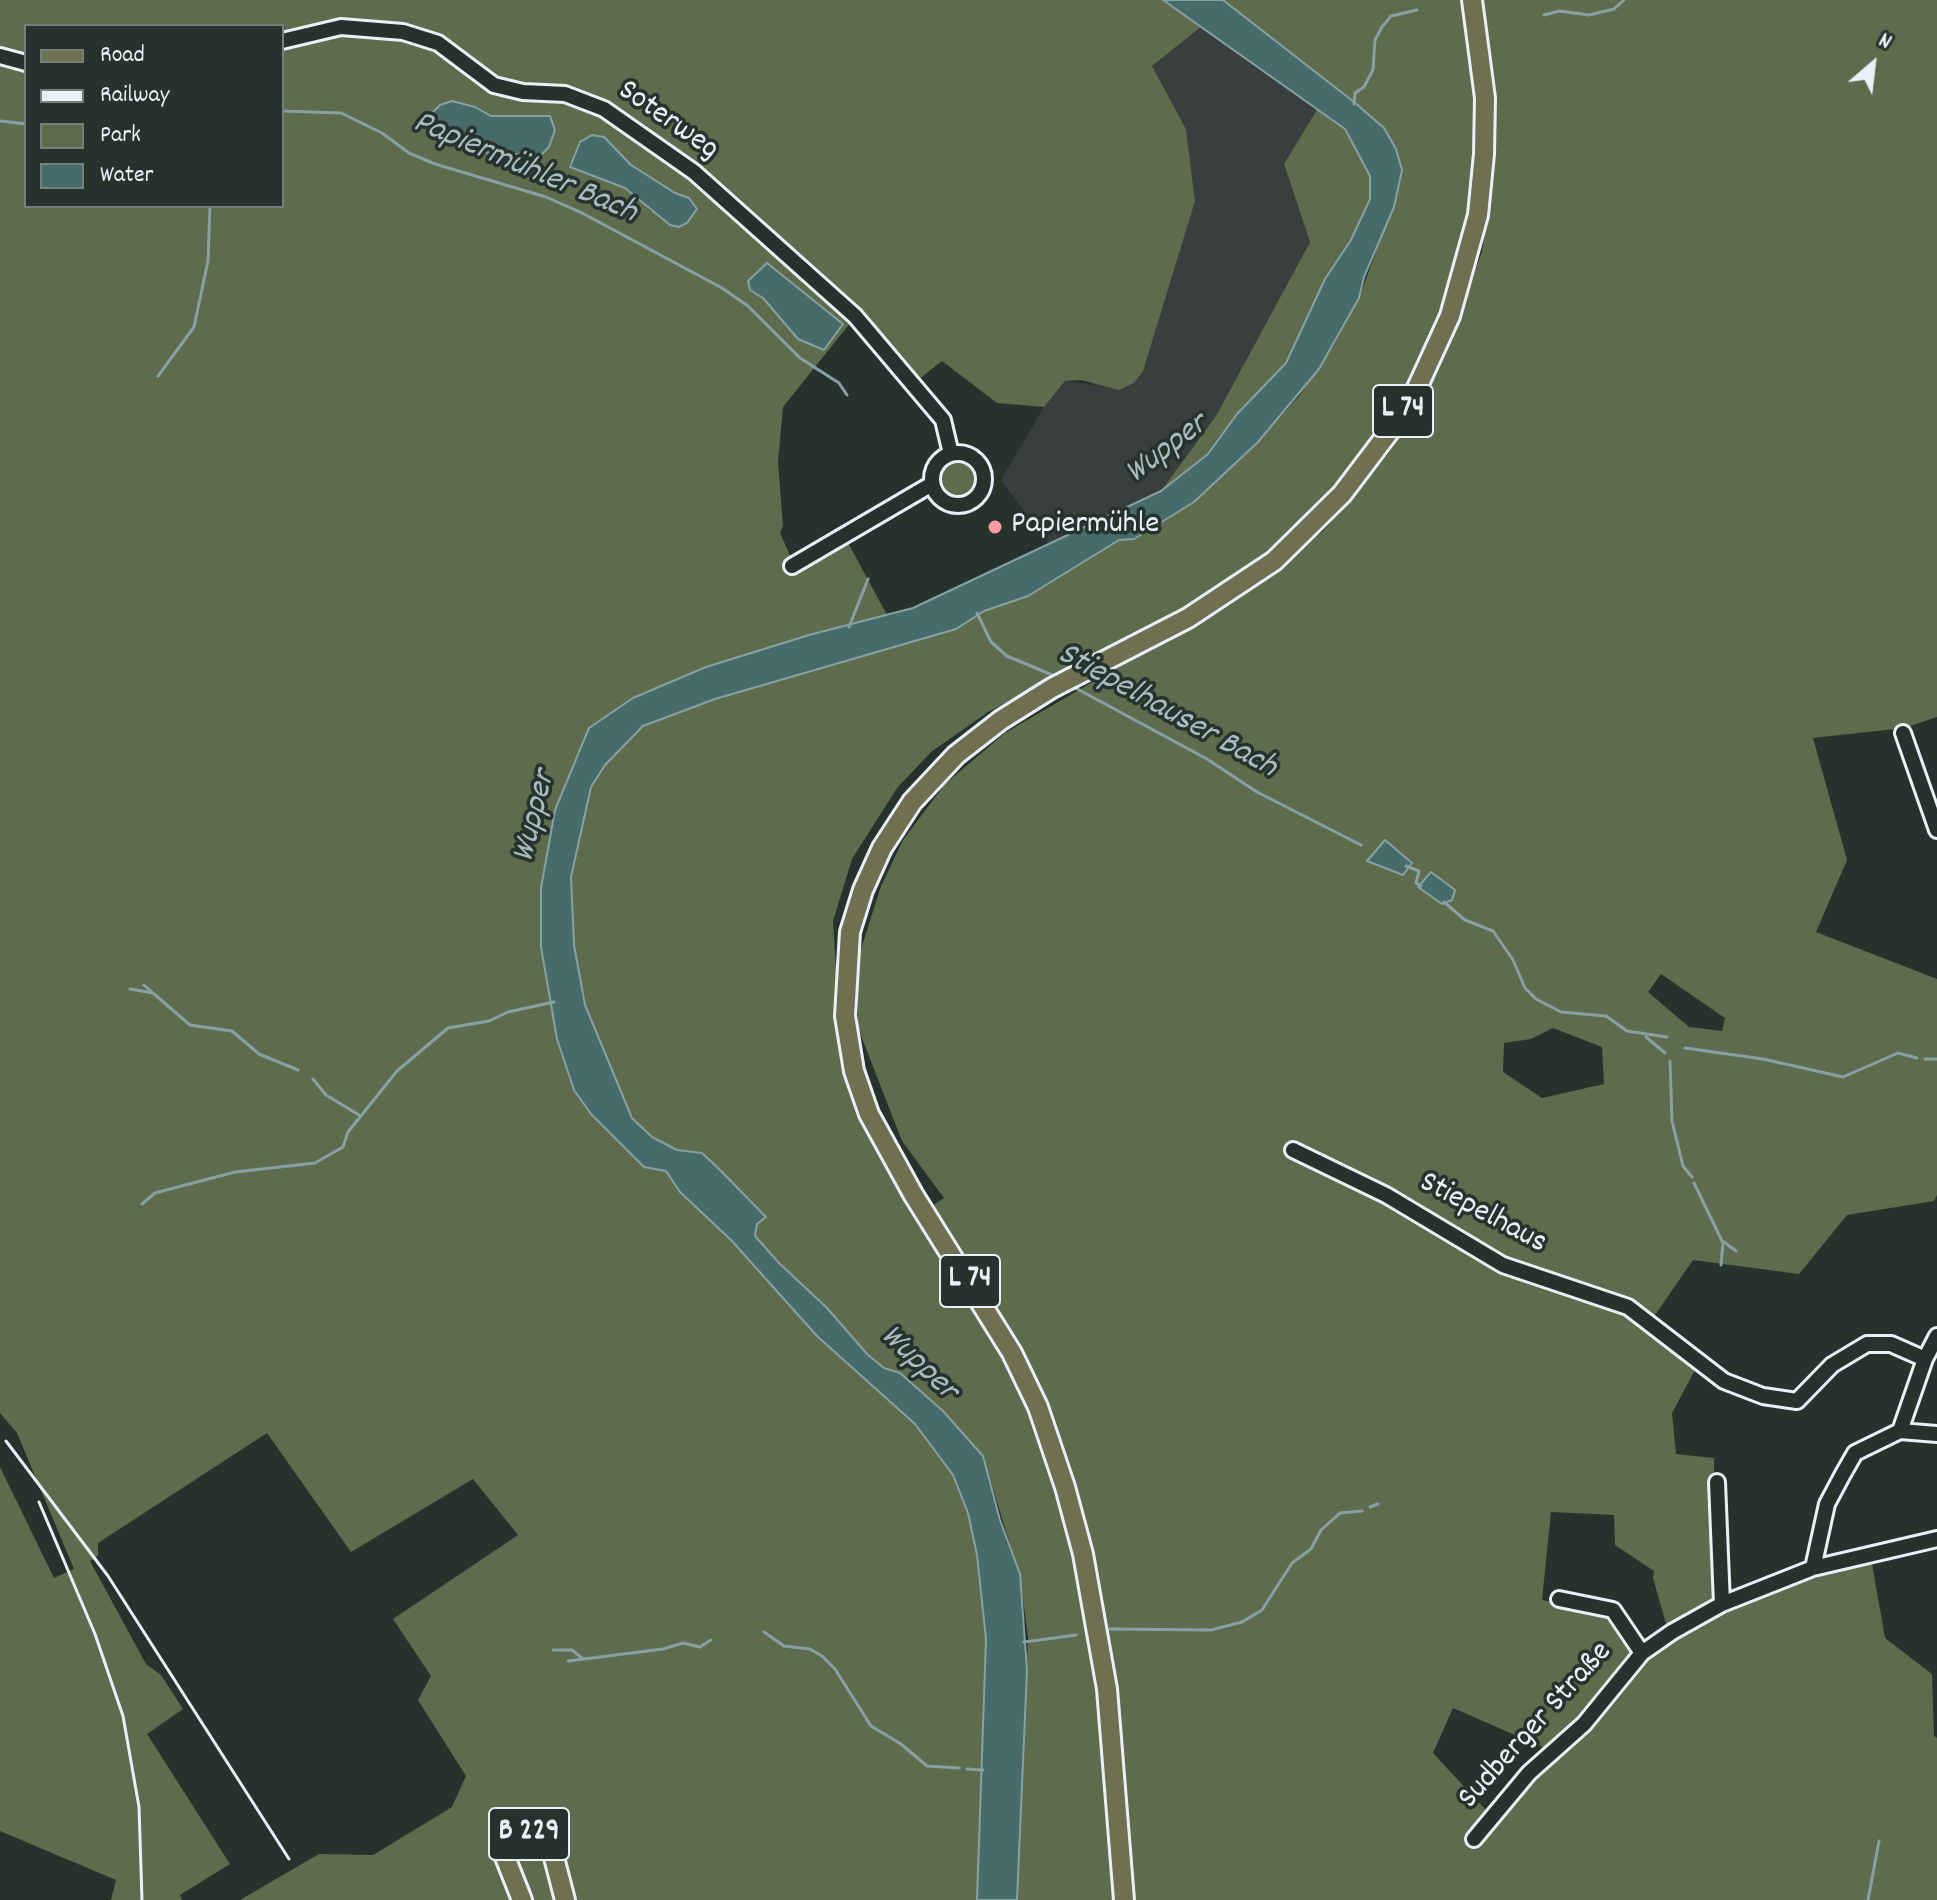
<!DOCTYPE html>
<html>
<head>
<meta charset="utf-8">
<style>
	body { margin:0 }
	#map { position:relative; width:1937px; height:1900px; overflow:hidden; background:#26332d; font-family:Dekko,sans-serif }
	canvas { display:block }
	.legend { position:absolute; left:24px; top:24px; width:260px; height:184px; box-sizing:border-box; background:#26332d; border:2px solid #747f7e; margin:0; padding:10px 14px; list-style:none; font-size:24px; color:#e8f1f8 }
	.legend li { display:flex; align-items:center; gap:16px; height:40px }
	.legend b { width:40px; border:2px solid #747f7e }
	.north { position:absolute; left:1833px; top:24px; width:80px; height:80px; -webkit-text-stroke:6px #26332d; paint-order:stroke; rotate:28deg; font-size:22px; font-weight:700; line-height:32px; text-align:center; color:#e8f1f8 }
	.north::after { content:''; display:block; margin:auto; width:28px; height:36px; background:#e8f1f8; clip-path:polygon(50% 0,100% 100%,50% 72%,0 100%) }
</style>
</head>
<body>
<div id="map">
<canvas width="1937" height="1900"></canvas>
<ul class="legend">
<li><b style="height:10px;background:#706f52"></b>Road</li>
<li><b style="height:10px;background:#e8f1f8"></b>Railway</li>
<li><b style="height:22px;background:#5e6b4c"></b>Park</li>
<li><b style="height:22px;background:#476b6b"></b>Water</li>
</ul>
<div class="north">N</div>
</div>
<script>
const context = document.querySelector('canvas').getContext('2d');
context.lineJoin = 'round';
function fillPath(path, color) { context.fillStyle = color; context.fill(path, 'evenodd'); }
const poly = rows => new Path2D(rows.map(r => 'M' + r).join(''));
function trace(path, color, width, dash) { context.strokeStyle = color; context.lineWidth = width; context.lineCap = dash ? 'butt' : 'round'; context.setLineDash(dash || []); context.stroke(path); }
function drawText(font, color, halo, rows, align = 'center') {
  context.font = font + ' Dekko,sans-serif'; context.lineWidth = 7; context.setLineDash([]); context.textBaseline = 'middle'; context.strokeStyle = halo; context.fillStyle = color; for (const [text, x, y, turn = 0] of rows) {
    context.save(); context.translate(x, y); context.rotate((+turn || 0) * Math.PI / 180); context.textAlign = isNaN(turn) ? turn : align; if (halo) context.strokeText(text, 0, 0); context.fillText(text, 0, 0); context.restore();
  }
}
fillPath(poly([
	[1202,26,1318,108,1284,165,1310,242,1216,416,1161,491,1049,544,1001,480,1044,407,1065,381,1104,386,1195,201,1186,129,1152,66]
]), '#383f3e');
fillPath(poly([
	[0,0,1163,0,1202,26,1152,66,1186,129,1195,201,1143,371,1134,383,1119,390,1081,380,1065,381,1044,407,997,403,942,361,914,383,855,317,783,407,778,462,783,526,780,533,792,560,785,565,792,569,846,539,887,615,706,667,633,698,589,728,555,810,541,888,541,947,557,1039,574,1090,591,1114,644,1167,666,1170,680,1192,732,1241,817,1335,915,1424,953,1475,968,1513,977,1555,986,1639,977,1900,240,1900,319,1854,373,1855,452,1807,466,1776,418,1700,431,1676,393,1619,518,1535,473,1479,351,1552,267,1433,98,1543,98,1556,90,1561,146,1664,161,1675,183,1709,147,1734,230,1864,180,1895,182,1900,111,1900,116,1880,0,1831,0,1467,54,1578,74,1569,17,1433,0,1413],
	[26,26,282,26,282,206,26,206],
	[475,107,491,116,510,115,538,158,503,152,479,153,446,134],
	[604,137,631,165,675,193,689,198,650,211,644,201,625,188,570,166],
	[767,263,798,339,763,297,756,272],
	[1223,0,1464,0,1476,72,1478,134,1470,217,1453,286,1432,341,1402,399,1360,461,1308,522,1197,604,988,712,931,752,897,788,852,859,833,921,839,1018,918,1215,944,1198,902,1141,858,1028,857,962,881,886,903,840,945,784,1005,733,1144,652,1193,629,1323,531,1389,453,1432,381,1482,252,1489,205,1495,108,1481,0,1937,0,1937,717,1904,728,1813,738,1847,860,1816,932,1937,979,1937,1195,1934,1201,1847,1215,1799,1274,1693,1260,1655,1315,1695,1370,1672,1413,1676,1454,1714,1458,1715,1612,1832,1568,1871,1558,1885,1638,1932,1674,1934,1736,1937,1738,1937,1900,1017,1900,1028,1637,1020,1577,983,1456,943,1411,900,1373,884,1368,868,1355,827,1308,779,1263,755,1236,757,1224,765,1217,720,1170,652,1137,636,1123,614,1081,585,1005,574,945,571,877,591,787,605,765,643,726,715,699,956,629,984,611,1028,596,1119,540,1134,539,1154,528,1194,502,1258,442,1299,396,1334,345,1359,298,1399,189,1354,102],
	[1661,974,1725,1018,1722,1031,1689,1027,1648,992],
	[1553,1028,1602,1047,1604,1084,1542,1098,1503,1072,1504,1043,1531,1039],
	[1551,1512,1614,1515,1615,1545,1654,1571,1653,1578,1667,1627,1675,1640,1641,1660,1609,1612,1542,1600],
	[1453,1708,1545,1748,1572,1724,1582,1733,1534,1774,1496,1821,1433,1753],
	[1318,108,1345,129,1370,176,1371,199,1351,240,1325,279,1286,363,1237,414,1208,454,1161,491,1216,416,1310,242,1284,164],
	'938 480a20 20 0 1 1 40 0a20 20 0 1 1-40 0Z'
]), '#5e6b4c');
const water = poly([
	[1163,0,1223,0,1354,102,1384,128,1396,149,1402,170,1394,207,1364,277,1359,298,1319,369,1258,442,1194,502,1134,539,1119,540,1028,596,984,611,956,629,715,699,643,726,605,765,591,787,571,877,574,945,585,1005,632,1118,652,1137,677,1150,702,1153,720,1170,766,1217,757,1224,755,1236,779,1263,827,1308,868,1355,884,1368,900,1373,943,1411,983,1456,1000,1520,1020,1574,1027,1670,1017,1900,977,1900,986,1639,977,1555,968,1513,953,1475,915,1424,817,1336,732,1241,680,1192,666,1171,644,1167,591,1114,574,1090,557,1039,541,947,541,888,555,810,589,728,633,698,706,667,809,635,913,608,1161,491,1208,454,1237,414,1286,363,1325,279,1351,240,1370,199,1370,176,1345,129,1163,0],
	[452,101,475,107,491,116,550,116,555,130,549,147,538,158,503,152,479,153,446,134,433,132,429,116,440,105,452,101],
	[592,135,604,137,631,165,675,193,689,198,697,209,687,223,679,227,670,225,625,188,570,167,580,142,592,135],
	[767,263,843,324,824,350,798,339,763,298,750,290,748,281,767,263],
	[1385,840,1412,863,1403,875,1367,861,1385,840],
	[1431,872,1455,890,1452,900,1442,904,1418,887,1431,872]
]);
fillPath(water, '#476b6b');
trace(water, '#87a1a3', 2);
trace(poly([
	[1544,15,1559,11,1589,15,1614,9,1624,0],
	[1354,104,1355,93,1364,87,1373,70,1375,40,1382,27,1391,16,1417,10],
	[282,111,341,113,382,133,409,153,435,164,546,197,582,213,722,288,748,306,800,358,839,383,847,395],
	[0,121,26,124],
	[158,376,194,327,208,261,210,206],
	[977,613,991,642,1007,656,1057,677],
	[849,627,868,579],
	[1070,685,1207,759,1257,792,1361,845],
	[1406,866,1419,871,1416,883,1421,886],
	[1444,902,1465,920,1493,931,1513,960,1525,988,1536,999,1561,1012,1606,1016,1627,1031,1667,1037],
	[144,985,153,993],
	[130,989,153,993,190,1025,232,1031,259,1054,298,1070],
	[1646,1037,1665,1053],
	[1685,1048,1763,1059,1843,1077,1898,1053,1917,1058],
	[1925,1059,1937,1059],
	[1670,1061,1672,1121,1683,1166,1692,1177],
	[313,1079,326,1095,359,1115],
	[1694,1183,1723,1243,1721,1265],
	[142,1204,155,1193,235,1172,315,1163,343,1147,348,1132,397,1071,448,1028,489,1021,508,1012,554,1002],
	[1724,1242,1736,1251],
	[1370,1507,1378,1504],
	[1110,1629,1211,1630,1242,1622,1262,1610,1292,1563,1311,1549,1321,1530,1340,1513,1362,1511],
	[764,1632,784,1646,810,1649,822,1656,835,1669,871,1726,901,1744,927,1766,959,1768],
	[1024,1642,1076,1635],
	[553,1650,572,1650,582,1658],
	[568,1661,663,1649,683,1643,700,1647,711,1640],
	[967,1769,983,1770],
	[1868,1900,1879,1841]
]), '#87a1a3', 3);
const minor = poly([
	[282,41,341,27,403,32,438,43,494,85,523,92,565,94,604,109,694,172,855,316,943,420,951,454],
	[0,56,26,63],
	'932 479a26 26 0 1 1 52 0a26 26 0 1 1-52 0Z',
	[792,566,932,484],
	[1903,733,1937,830],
	[1293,1150,1386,1195,1503,1265,1628,1307,1724,1381,1763,1396,1797,1401,1832,1365,1867,1344,1891,1344,1925,1359],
	[1900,1431,1937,1434],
	[1717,1482,1722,1604],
	[1813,1568,1827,1504,1843,1474,1855,1453,1900,1431,1925,1359,1937,1336],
	[1559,1599,1613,1610,1642,1653],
	[1474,1839,1529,1773,1584,1724,1642,1653,1672,1632,1722,1604,1813,1568,1937,1539]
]);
const major = poly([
	[522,1900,505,1857,513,1841,532,1834,551,1846,565,1900],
	[1124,1900,1107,1689,1083,1554,1065,1487,1038,1407,1012,1353,913,1194,869,1114,854,1071,845,1016,850,932,863,890,882,848,912,802,956,755,1001,720,1052,688,1188,618,1274,561,1342,494,1395,424,1417,388,1450,316,1478,215,1484,154,1485,98,1472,0]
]);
trace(minor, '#e8f1f8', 20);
trace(major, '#e8f1f8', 24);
trace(minor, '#26332d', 14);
trace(major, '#706f52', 18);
trace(poly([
	[6,1441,108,1576,289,1859],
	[39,1502,95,1634,123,1716,139,1807,142,1900]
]), '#e8f1f8', 3);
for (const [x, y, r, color] of [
	[995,527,8,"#ff9aa2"]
]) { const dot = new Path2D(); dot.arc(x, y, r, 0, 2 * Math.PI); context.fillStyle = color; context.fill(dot); trace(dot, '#26332d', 3); }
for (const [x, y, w] of [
	[1403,411,60],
	[970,1281,60],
	[529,1834,80]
]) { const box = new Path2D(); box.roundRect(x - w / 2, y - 26, w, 52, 6); context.fillStyle = '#26332d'; context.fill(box); trace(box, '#e8f1f8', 2); }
drawText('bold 30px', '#e8f1f8', null, [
	["L 74",1403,411],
	["L 74",970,1281],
	["B 229",529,1834]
]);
drawText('32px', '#e8f1f8', '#26332d', [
	["Soterweg",667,122,35],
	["Stiepelhaus",1482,1215,28],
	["Sudberger Straße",1537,1727,-48]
]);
drawText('32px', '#e8f1f8', '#26332d', [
	["Papiermühle",1011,527]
], 'left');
drawText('italic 34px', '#a8bbc0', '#26332d', [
	["Papiermühler Bach",524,170,23],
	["Wupper",1168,451,-37],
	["Stiepelhauser Bach",1166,713,29],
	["Wupper",537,817,-76],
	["Wupper",917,1365,44]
]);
</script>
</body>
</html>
